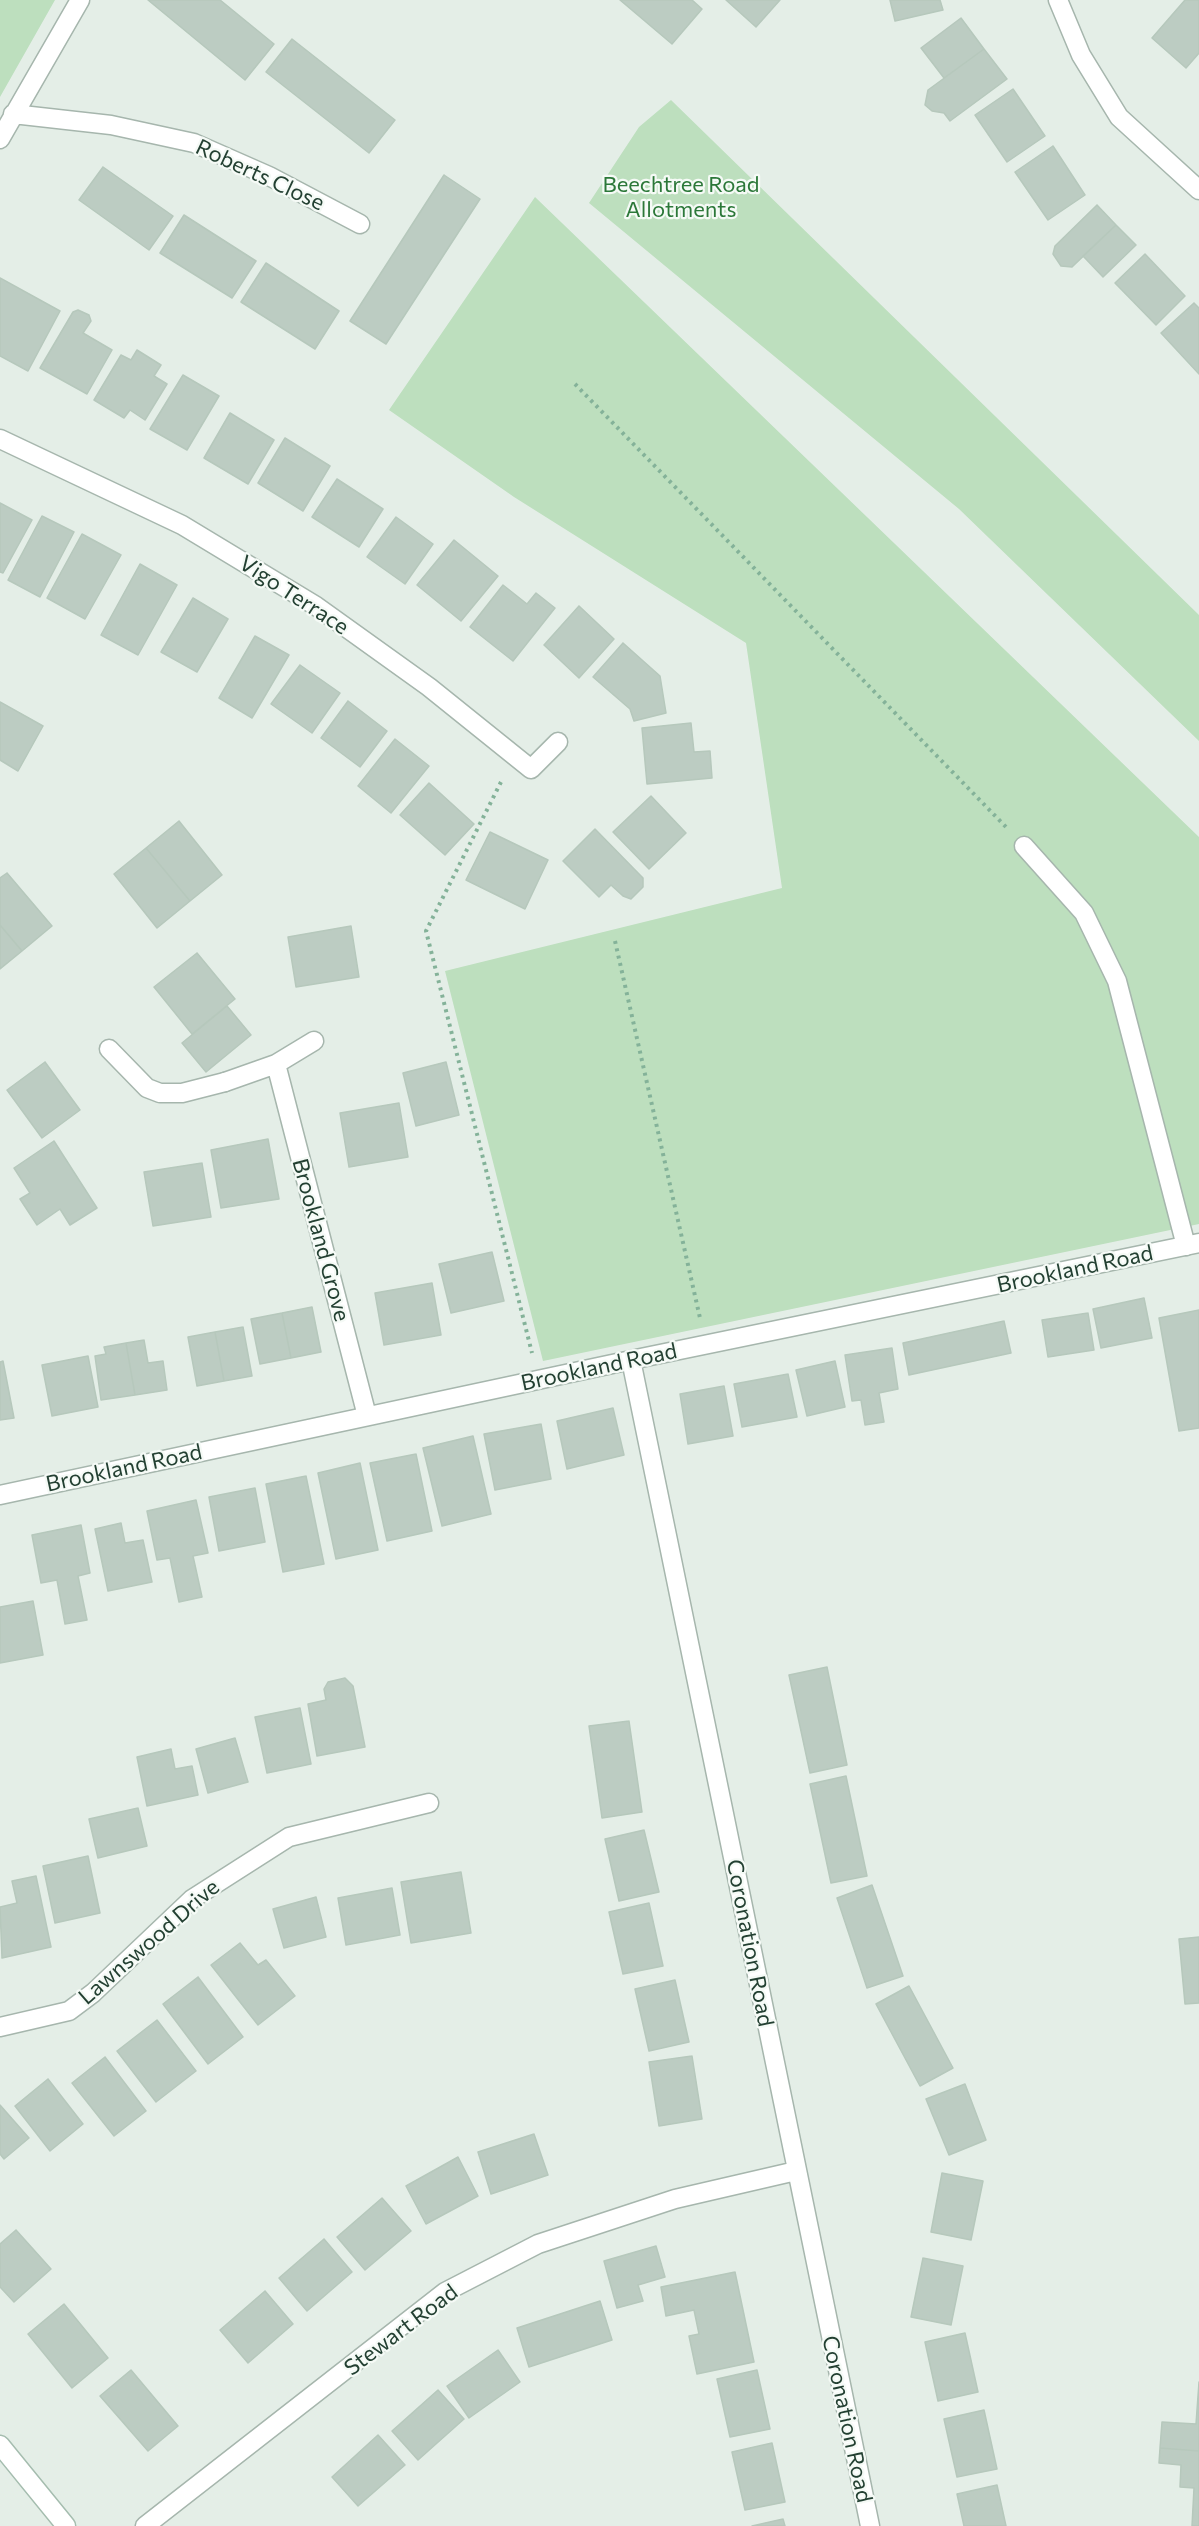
<!DOCTYPE html>
<html>
<head>
<meta charset="utf-8">
<style>
	body { margin:0 }
	canvas { display:block; background:#e4eee7 }
</style>
</head>
<body>
<canvas width="1199" height="2526"></canvas>
<script>
const context = document.querySelector('canvas').getContext('2d');
context.lineJoin = 'round';
function fillPath(path, color) { context.fillStyle = color; context.fill(path, 'evenodd'); }
const poly = rows => new Path2D(rows.map(r => 'M' + r).join(''));
function trace(path, color, width, dash) { context.strokeStyle = color; context.lineWidth = width; context.lineCap = dash ? 'butt' : 'round'; context.setLineDash(dash || []); context.stroke(path); }
function drawText(font, color, halo, rows, align = 'center') {
  context.font = font + ' Commissioner,sans-serif'; context.lineWidth = 4.5; context.setLineDash([]); context.textBaseline = 'middle'; context.strokeStyle = halo; context.fillStyle = color; for (const [text, x, y, turn = 0] of rows) {
    context.save(); context.translate(x, y); context.rotate((+turn || 0) * Math.PI / 180); context.textAlign = isNaN(turn) ? turn : align; if (halo) context.strokeText(text, 0, 0); context.fillText(text, 0, 0); context.restore();
  }
}
fillPath(poly([
	[0,0,55,0,0,97],
	[671,100,1199,615,1199,741,959,509,589,203,639,127],
	[535,197,1199,837,1199,1224,543,1361,445,971,782,888,746,643,514,497,389,410]
]), '#bddfbe');
const building = poly([
	[148,0,220,0,274,44,245,80,148,0],
	[620,0,692,0,702,9,672,44,620,0],
	[726,0,780,0,756,27,726,0],
	[890,0,940,0,943,10,895,21,890,0],
	[1185,0,1199,0,1199,53,1186,68,1152,38,1185,0],
	[961,18,984,49,944,78,921,48,961,18],
	[292,39,395,120,369,153,266,72,292,39],
	[984,49,1007,79,950,121,944,113,932,111,925,105,928,90,984,49],
	[1013,89,1045,136,1007,162,975,115,1013,89],
	[1053,146,1085,195,1048,220,1015,172,1053,146],
	[103,167,173,216,149,250,79,200,103,167],
	[444,175,480,199,386,344,350,321,444,175],
	[1097,205,1116,225,1072,267,1061,266,1053,254,1055,246,1097,205],
	[184,215,256,261,232,298,160,253,184,215],
	[1116,225,1136,245,1103,277,1083,256,1116,225],
	[1145,254,1185,296,1156,325,1115,283,1145,254],
	[266,263,339,311,315,349,241,302,266,263],
	[0,278,60,311,28,371,0,356,0,278],
	[1194,303,1199,308,1199,374,1161,333,1194,303],
	[78,310,89,315,91,321,83,333,112,350,87,394,40,368,73,312,78,310],
	[137,350,161,365,154,376,167,384,145,420,130,410,124,418,94,400,121,355,131,360,137,350],
	[183,375,219,396,187,450,150,429,183,375],
	[230,413,274,440,248,484,204,458,230,413],
	[285,438,330,466,303,511,258,483,285,438],
	[337,479,383,509,359,547,312,517,337,479],
	[0,503,32,520,3,573,0,572,0,503],
	[42,516,74,532,40,597,8,580,42,516],
	[396,517,433,544,405,584,367,557,396,517],
	[82,534,121,555,85,619,47,598,82,534],
	[454,540,498,576,461,621,417,585,454,540],
	[140,564,177,585,138,655,101,635,140,564],
	[503,585,527,604,536,593,555,608,513,661,470,627,503,585],
	[193,598,228,619,197,672,161,652,193,598],
	[579,606,614,639,579,678,544,645,579,606],
	[255,636,289,655,252,718,219,698,255,636],
	[623,643,660,676,666,713,634,721,630,709,593,677,623,643],
	[300,665,340,693,312,733,271,704,300,665],
	[348,701,387,731,360,767,321,738,348,701],
	[0,702,43,726,18,771,0,760,0,702],
	[691,723,694,752,710,751,712,778,647,784,642,728,691,723],
	[395,739,429,766,391,813,358,786,395,739],
	[429,783,474,824,445,855,400,815,429,783],
	[651,796,686,833,649,869,613,832,651,796],
	[179,821,222,875,190,901,146,848,179,821],
	[595,829,643,878,643,887,631,899,623,896,611,885,599,897,563,861,595,829],
	[490,832,548,860,525,909,466,880,490,832],
	[146,848,190,901,157,928,114,874,146,848],
	[7,873,52,926,22,951,0,925,0,878,7,873],
	[0,925,22,951,0,969,0,925],
	[351,926,359,977,296,987,288,937,351,926],
	[197,953,235,999,192,1034,154,987,197,953],
	[227,1006,251,1035,206,1072,182,1043,227,1006],
	[45,1062,80,1110,42,1138,7,1090,45,1062],
	[446,1062,459,1115,416,1126,403,1073,446,1062],
	[399,1103,408,1157,349,1167,340,1113,399,1103],
	[268,1139,279,1199,221,1208,211,1150,268,1139],
	[54,1141,97,1208,70,1225,60,1209,37,1225,20,1199,30,1193,14,1168,54,1141],
	[202,1163,211,1217,153,1226,144,1172,202,1163],
	[492,1252,504,1301,451,1313,439,1264,492,1252],
	[432,1283,441,1335,384,1345,375,1293,432,1283],
	[1144,1298,1152,1338,1101,1348,1093,1309,1144,1298],
	[312,1307,321,1352,291,1358,282,1313,312,1307],
	[1199,1310,1199,1428,1179,1431,1159,1318,1199,1310],
	[282,1313,291,1358,260,1364,251,1319,282,1313],
	[1088,1313,1094,1350,1048,1357,1042,1320,1088,1313],
	[1004,1321,1011,1353,909,1375,903,1343,1004,1321],
	[243,1327,252,1376,224,1381,215,1332,243,1327],
	[215,1332,224,1381,197,1386,188,1337,215,1332],
	[144,1340,148,1363,163,1361,167,1390,135,1395,126,1343,144,1340],
	[126,1343,135,1395,101,1400,95,1356,106,1354,104,1347,126,1343],
	[892,1348,898,1389,879,1393,884,1422,865,1425,861,1400,852,1401,845,1355,892,1348],
	[88,1356,98,1407,52,1416,42,1365,88,1356],
	[3,1361,14,1418,0,1420,0,1362,3,1361],
	[835,1361,845,1407,807,1416,796,1370,835,1361],
	[788,1374,797,1417,742,1427,734,1384,788,1374],
	[724,1386,733,1436,688,1444,680,1394,724,1386],
	[613,1408,624,1455,567,1469,557,1421,613,1408],
	[541,1424,551,1479,495,1490,484,1434,541,1424],
	[473,1436,491,1514,442,1526,423,1448,473,1436],
	[416,1454,432,1531,387,1541,370,1463,416,1454],
	[360,1463,378,1550,336,1559,318,1473,360,1463],
	[306,1476,324,1564,283,1572,266,1484,306,1476],
	[255,1488,265,1542,219,1551,209,1497,255,1488],
	[196,1500,208,1553,193,1556,202,1597,179,1602,170,1558,157,1560,147,1511,196,1500],
	[121,1523,125,1543,143,1540,152,1582,108,1591,95,1529,121,1523],
	[81,1525,90,1573,78,1576,87,1620,65,1624,57,1580,41,1583,32,1535,81,1525],
	[33,1601,43,1655,0,1663,0,1607,33,1601],
	[827,1667,847,1765,810,1773,789,1675,827,1667],
	[345,1678,353,1686,365,1747,317,1756,308,1704,326,1700,324,1689,328,1682,345,1678],
	[300,1708,311,1764,267,1773,255,1717,300,1708],
	[629,1721,642,1812,602,1818,589,1726,629,1721],
	[235,1738,248,1782,208,1793,196,1749,235,1738],
	[171,1749,175,1769,192,1766,198,1795,147,1806,137,1757,171,1749],
	[846,1776,867,1876,831,1883,810,1784,846,1776],
	[138,1808,147,1846,98,1858,89,1819,138,1808],
	[644,1830,659,1892,619,1901,605,1839,644,1830],
	[88,1856,100,1913,55,1923,43,1866,88,1856],
	[461,1872,471,1933,411,1943,401,1882,461,1872],
	[36,1876,51,1947,2,1958,0,1907,17,1903,12,1881,36,1876],
	[872,1885,903,1976,867,1988,837,1898,872,1885],
	[392,1888,400,1935,346,1945,338,1898,392,1888],
	[316,1897,326,1937,284,1948,273,1909,316,1897],
	[649,1903,663,1966,623,1974,609,1912,649,1903],
	[1199,1937,1199,2003,1185,2004,1179,1939,1199,1937],
	[240,1943,258,1965,266,1960,295,1996,258,2025,211,1965,240,1943],
	[198,1977,243,2037,208,2064,163,2004,198,1977],
	[675,1980,689,2042,649,2051,635,1989,675,1980],
	[909,1986,953,2068,920,2086,876,2004,909,1986],
	[157,2020,196,2071,156,2102,117,2051,157,2020],
	[692,2056,702,2119,659,2126,649,2062,692,2056],
	[105,2057,146,2111,114,2136,72,2083,105,2057],
	[48,2079,83,2124,50,2151,15,2106,48,2079],
	[965,2084,986,2140,949,2155,926,2099,965,2084],
	[0,2105,29,2138,4,2159,0,2154,0,2105],
	[534,2134,548,2175,491,2194,478,2152,534,2134],
	[458,2157,478,2196,426,2224,406,2186,458,2157],
	[942,2173,983,2181,971,2240,931,2232,942,2173],
	[382,2198,411,2231,365,2270,337,2237,382,2198],
	[16,2230,51,2269,14,2302,0,2287,0,2244,16,2230],
	[324,2239,352,2272,307,2311,279,2278,324,2239],
	[656,2246,665,2277,638,2285,643,2301,617,2308,604,2261,656,2246],
	[923,2258,963,2266,951,2325,911,2317,923,2258],
	[735,2272,754,2362,697,2374,689,2336,699,2334,694,2310,666,2316,661,2287,735,2272],
	[265,2291,293,2324,248,2363,220,2330,265,2291],
	[600,2301,612,2340,529,2367,517,2328,600,2301],
	[64,2304,108,2358,72,2388,28,2334,64,2304],
	[965,2333,978,2392,938,2401,925,2342,965,2333],
	[498,2350,520,2382,469,2418,447,2386,498,2350],
	[131,2370,178,2426,148,2451,100,2396,131,2370],
	[757,2370,770,2429,730,2437,717,2379,757,2370],
	[1199,2382,1199,2451,1160,2448,1162,2422,1196,2424,1199,2382],
	[438,2390,464,2419,418,2460,392,2431,438,2390],
	[984,2410,997,2469,957,2477,944,2419,984,2410],
	[378,2435,405,2465,358,2506,332,2477,378,2435],
	[772,2443,785,2502,745,2510,732,2452,772,2443],
	[1160,2448,1199,2451,1199,2526,1192,2526,1194,2488,1180,2487,1181,2465,1159,2463,1160,2448],
	[997,2485,1006,2526,964,2526,957,2494,997,2485],
	[783,2519,785,2526,752,2526,783,2519]
]);
fillPath(building, '#bcccc2');
trace(building, '#b6c8bc', 1.5);
const lane = poly([
	[1024,846,1084,913,1117,981,1186,1246],
	[109,1049,147,1088,160,1093,182,1093,225,1082]
]);
const street = poly([
	[1058,0,1081,55,1119,117,1199,190],
	[13,114,111,125,194,143,269,176,360,224],
	[0,139,80,0],
	[0,439,182,525,316,606,429,687,531,769,558,742],
	[276,1064,367,1416],
	[225,1082,276,1064,314,1041],
	[631,1360,870,2526],
	[0,1495,631,1360,1199,1243],
	[0,2027,69,2011,93,1993,192,1899,289,1837,429,1803],
	[145,2526,445,2292,538,2244,675,2199,796,2171]
]);
const secondary = poly([
	[0,2445,66,2526]
]);
trace(lane, '#a6b6ad', 21);
trace(street, '#a6b6ad', 21);
trace(secondary, '#a5bdaf', 21);
trace(poly([
	[575,384,1006,827],
	[501,782,426,931,532,1353],
	[615,941,700,1318]
]), '#84b299', 4, [3, 4.5]);
trace(lane, '#fff', 18);
trace(street, '#fff', 18);
trace(secondary, '#fff', 18);
drawText('22px', '#234032', '#f5faf6', [
	["Roberts Close",260,175,25],
	["Vigo Terrace",294,595,33],
	["Brookland Grove",321,1240,75],
	["Brookland Road",1075,1269,-12],
	["Brookland Road",599,1367,-12],
	["Brookland Road",124,1468,-12],
	["Lawnswood Drive",149,1942,-41],
	["Coronation Road",750,1943,79],
	["Stewart Road",401,2330,-37],
	["Coronation Road",847,2419,78]
]);
drawText('22px', '#2c7839', '#f5faf6', [
	["Beechtree Road",681,185],
	["Allotments",681,210]
]);
</script>
</body>
</html>
